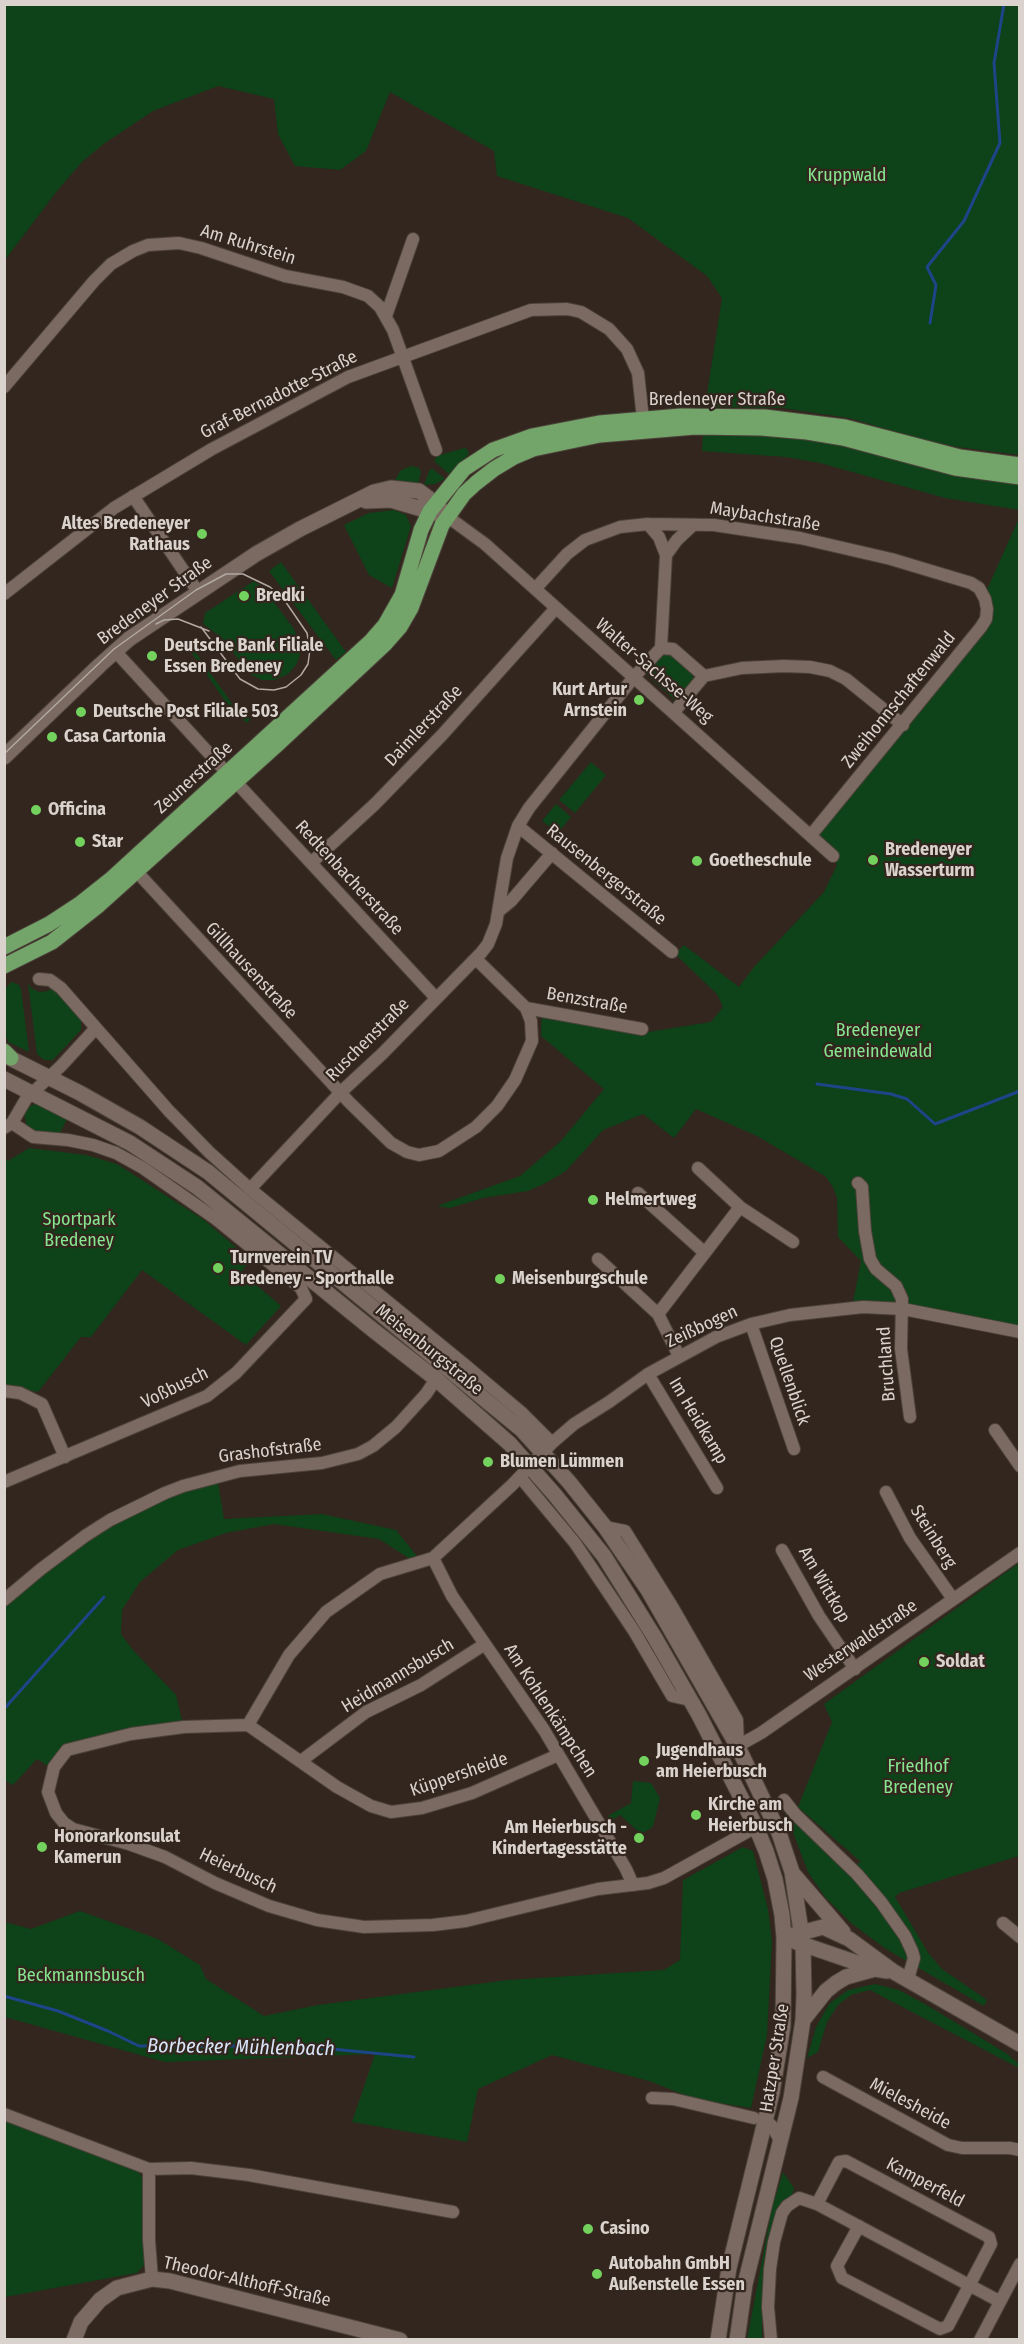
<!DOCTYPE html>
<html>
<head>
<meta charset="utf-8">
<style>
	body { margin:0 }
	#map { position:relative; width:1024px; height:2344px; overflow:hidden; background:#33261e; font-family:"Fira Sans Condensed",sans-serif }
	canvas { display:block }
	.frame { position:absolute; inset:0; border:6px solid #dad2cc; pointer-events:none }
</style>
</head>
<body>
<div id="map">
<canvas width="1024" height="2344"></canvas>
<div class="frame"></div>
</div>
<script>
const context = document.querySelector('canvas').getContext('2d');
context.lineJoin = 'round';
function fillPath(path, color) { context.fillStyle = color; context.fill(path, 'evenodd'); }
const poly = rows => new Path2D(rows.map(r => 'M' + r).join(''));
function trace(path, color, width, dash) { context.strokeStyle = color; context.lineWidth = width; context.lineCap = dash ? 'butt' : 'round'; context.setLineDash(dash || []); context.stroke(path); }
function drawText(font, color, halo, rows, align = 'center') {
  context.font = font + ' "Fira Sans Condensed",sans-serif'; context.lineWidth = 4.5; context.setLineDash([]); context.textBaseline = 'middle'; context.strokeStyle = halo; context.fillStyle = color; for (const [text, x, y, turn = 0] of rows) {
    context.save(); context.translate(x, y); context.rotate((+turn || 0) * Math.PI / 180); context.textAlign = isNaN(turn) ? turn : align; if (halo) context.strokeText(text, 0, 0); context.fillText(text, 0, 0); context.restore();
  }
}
fillPath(poly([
	[5,4,1019,5,1019,455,958,447,916,438,849,418,782,408,705,407,722,298,707,276,628,218,497,176,494,151,390,92,366,151,340,170,295,166,278,134,274,99,218,86,153,111,105,143,82,162,57,191,5,260],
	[703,434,786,436,841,444,977,479,1019,482,1019,510,945,498,820,463,785,457,702,451],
	[464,448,467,449,469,454,449,474,434,461,437,456],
	[412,466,419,468,421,472,418,485,394,482,401,470],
	[430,469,433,469,445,479,435,484,424,485],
	[394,510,406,515,411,526,392,588,369,575,344,525,369,513],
	[1019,518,1019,1331,852,1307,861,1261,838,1237,837,1198,833,1187,825,1176,757,1136,696,1109,674,1138,643,1114,603,1130,566,1171,544,1184,528,1191,483,1198,450,1208,437,1206,520,1176,561,1141,604,1089,541,1036,542,1013,642,1033,711,1022,723,1007,717,994,675,954,684,945,739,987,754,967,824,892,837,865,834,856,813,834,982,629,985,594],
	[281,562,346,652,336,660,269,571],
	[254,581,265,590,294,629,299,641,300,655,296,665,288,674,275,680,262,680,250,674,221,637,203,624,205,613],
	[189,643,233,705,250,719,247,723,237,715,223,698,186,645],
	[666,654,675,656,693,676,693,684,677,702,644,672,660,656],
	[591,762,606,775,575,813,559,800],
	[556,804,571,817,558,833,542,821],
	[11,982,18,984,21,989,29,1052,8,1042,5,1034,5,989],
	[28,983,31,988,39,992,48,991,54,986,76,1011,81,1021,81,1030,53,1060,44,1060,37,1054],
	[39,1103,68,1117,59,1135,36,1133,27,1127,24,1114,28,1107],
	[29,1148,86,1155,117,1164,204,1220,251,1260,241,1272,281,1306,246,1345,142,1270,91,1337,81,1337,38,1392,5,1385,4,1158,8,1161],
	[217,1476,224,1519,322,1514,396,1530,417,1556,410,1559,379,1539,274,1524,226,1533,178,1550,140,1582,122,1610,121,1634,133,1650,176,1695,183,1725,67,1748,51,1768,37,1759,13,1785,4,1780,4,1602,110,1521],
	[1019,1563,1019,1856,899,1893,895,1897,929,1954,942,1969,987,2000,984,2006,886,1949,851,1923,825,1897,808,1872,784,1809,848,1868,861,1862,798,1807,832,1722,824,1704],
	[633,1781,651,1783,660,1798,653,1827,641,1834,620,1815,611,1821,608,1816,631,1803],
	[743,1847,753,1851,768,1909,772,1942,767,2035,751,2108,695,2099,649,2081,552,2055,478,2089,467,2142,352,2122,375,2054,165,2062,5,2017,4,1922,31,1929,80,1911,158,1939,200,1965,206,1979,264,2016,318,2005,508,1980,664,1970,680,1960,683,1880],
	[875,1984,899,1990,925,2004,1006,2053,1019,2064,1019,2068,870,1990,851,1995,838,2005,827,2022,818,2052,807,2058,816,2027,829,2004,848,1990],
	[5,2118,137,2169,145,2183,148,2261,137,2273,5,2297],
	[783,2172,794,2188,792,2195,779,2205,768,2240,762,2288,762,2339,747,2340,772,2208]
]), '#0e4218');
trace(poly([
	[930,323,936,285,927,267,964,221,1000,143,994,63,1004,4],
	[817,1084,891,1094,907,1099,935,1124,1020,1091],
	[4,1709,104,1597],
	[4,1996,58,2011,108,2031,139,2046,301,2046,414,2057]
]), '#1e4588', 3);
const minor = poly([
	[386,316,413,239],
	[4,387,94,281,111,264,133,251,148,245,179,243,201,248,285,276,343,287,368,296,380,307,393,330,436,450],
	[133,496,198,592],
	[448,517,485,544,833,856],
	[648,524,659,537,666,555,661,648],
	[666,555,677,540,693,525],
	[535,589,567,554,585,540,620,527,648,524,714,525,800,538,891,559,971,583,979,588,985,599,987,609,986,619,981,627,811,835],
	[4,594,114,508,212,449,348,377,531,310,567,309,581,312,609,329,627,349,638,373,643,419],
	[115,651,228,774],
	[704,676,742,668,784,666,810,667,830,671,846,679,903,725],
	[236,782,436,998],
	[518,826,672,952],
	[311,863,375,804,442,735,556,608],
	[137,872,349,1102,391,1143,407,1152,419,1155,439,1151,476,1127,497,1106,515,1080,532,1041,531,1021,526,1008,476,959],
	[499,911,511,901,552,853],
	[39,979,50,980,61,988,169,1111,209,1152,250,1189,465,1365,521,1412,552,1443],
	[526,1008,642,1029],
	[4,1128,12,1123,26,1099,61,1066,96,1028],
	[698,1168,740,1207,793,1242],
	[858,1183,862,1187,865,1231,870,1259,876,1269,896,1286,902,1299,901,1349,910,1417],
	[250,1189,341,1092,382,1054,481,953,488,944,496,924,507,858,518,826,529,808,634,677,661,648,673,649,704,676,674,712],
	[638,1193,705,1253],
	[598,1259,658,1314,679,1356],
	[658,1314,740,1207],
	[751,1324,794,1449],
	[648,1374,717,1488],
	[4,1391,20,1393,42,1404,65,1457],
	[995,1430,1020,1466],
	[520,1477,575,1543,634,1631,672,1696,690,1700],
	[4,1482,207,1396,236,1373,306,1299,301,1288,216,1219,143,1168,116,1153,93,1145,68,1140,33,1137,12,1123],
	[886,1492,910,1538,953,1599],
	[605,1527,625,1531,673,1608,737,1720,738,1745],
	[782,1550,819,1616,855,1669],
	[433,1558,452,1596,544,1730,626,1869,633,1885],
	[4,1600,41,1569,85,1536,110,1520,165,1493,183,1486,240,1471,322,1463,358,1454,373,1446,396,1427,426,1394,436,1379],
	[248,1725,337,1787,371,1806,391,1812,422,1808,472,1793,558,1755],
	[720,1756,761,1733,1020,1553],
	[301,1761,366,1712,421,1685,485,1644],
	[784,1800,795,1814,857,1874,881,1902,905,1936,912,1951,914,1958,908,1979],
	[756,1827,664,1878,648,1883,598,1889,466,1921,433,1925,364,1927,317,1920,269,1906,215,1883,165,1857,129,1844,73,1829,64,1823,56,1813,48,1792,54,1767,67,1750,131,1734,184,1727,248,1725,289,1655,326,1612,380,1574,433,1558,512,1485,552,1443,574,1424,609,1402,648,1374,716,1337,751,1324,790,1315,863,1307,903,1309,1020,1332],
	[1003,1923,1020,1937],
	[823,2077,948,2145,962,2148,1010,2148,1020,2150],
	[652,2098,673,2099,754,2118],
	[4,2114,149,2169,191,2168,249,2175,453,2212],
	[766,2121,772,2126,781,2142],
	[149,2169,149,2240,152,2279],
	[817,2204,839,2162,846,2161,989,2237,991,2244,948,2326,940,2329,842,2278,837,2266,859,2226],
	[771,2340,768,2307,770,2269,774,2242,782,2213,787,2206,799,2198,817,2204,999,2301],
	[980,2340,1020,2264]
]);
const tertiary = poly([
	[366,501,391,500,442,515],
	[4,757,100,665,129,639,256,554,300,529,374,492,391,488,419,491,435,503,448,517],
	[74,2340,81,2322,100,2300,117,2288,152,2279,170,2281,400,2340]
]);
const secondary = poly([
	[4,1055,80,1093,140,1127,208,1172,522,1430,569,1482,605,1527,648,1590,738,1747,779,1833,792,1872,803,1944,804,1995,803,2020,791,2098,745,2284,737,2340],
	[4,1079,130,1143,197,1187,373,1330,436,1379,510,1444,555,1495,604,1556,655,1638,699,1715,756,1827,766,1851,775,1879,782,1915,784,1938,783,2026,772,2093,729,2268,718,2340],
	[794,1875,843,1932],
	[793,1935,823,1927,849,1939,894,1972,1020,2044],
	[796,1942,875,1969,887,1971],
	[803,2020,826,1991,836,1983,846,1977,875,1969]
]);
const primary = poly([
	[4,947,49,924,81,903,110,880,371,641,385,625,402,595,421,530,430,511,464,469,493,450,532,436,599,423,681,416,765,417,845,427,960,457,1020,465],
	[4,966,52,942,99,905,278,744,385,644,400,627,411,608,442,525,464,494,476,483,494,469,514,457,533,449,600,435,695,427,761,428,807,432,843,438,955,468,1020,477],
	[4,1051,11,1058]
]);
trace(minor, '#4c423a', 14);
trace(tertiary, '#4c423a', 17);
trace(secondary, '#4c423a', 17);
trace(primary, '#4c423a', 17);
trace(minor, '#7a6a61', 12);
trace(tertiary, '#7a6a61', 15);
trace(secondary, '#7a6a61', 15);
trace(primary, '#73a46a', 15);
trace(poly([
	[156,624,164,620,178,619,209,631],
	[4,754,114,649,196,590,226,574,243,574,270,587,283,598,307,633,310,649,308,664,301,675,286,687,274,690,258,689,240,679,201,627]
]), '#b2a9a2', 1.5);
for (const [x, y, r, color] of [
	[202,534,6,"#73d25d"],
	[244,596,6,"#73d25d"],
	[152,656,6,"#73d25d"],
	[639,700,6,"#73d25d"],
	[81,712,6,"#73d25d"],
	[52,737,6,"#73d25d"],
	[36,810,6,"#73d25d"],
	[80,842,6,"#73d25d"],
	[873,860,6,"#73d25d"],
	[697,861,6,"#73d25d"],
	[593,1200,6,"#73d25d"],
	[218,1268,6,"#73d25d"],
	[500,1279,6,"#73d25d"],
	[488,1462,6,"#73d25d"],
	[924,1662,6,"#73d25d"],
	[644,1761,6,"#73d25d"],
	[696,1815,6,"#73d25d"],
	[639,1838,6,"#73d25d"],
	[42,1847,6,"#73d25d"],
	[588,2229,6,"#73d25d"],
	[597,2274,6,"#73d25d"]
]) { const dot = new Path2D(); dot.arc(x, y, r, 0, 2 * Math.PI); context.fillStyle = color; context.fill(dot); trace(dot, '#33261e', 2); }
drawText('18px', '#86e790', '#33261e', [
	["Kruppwald",847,176],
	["Bredeneyer",878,1031],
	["Gemeindewald",878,1052],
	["Sportpark",79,1220],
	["Bredeney",79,1241],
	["Friedhof",918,1767],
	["Bredeney",918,1788],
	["Beckmannsbusch",81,1976]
]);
drawText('18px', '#dad2cc', '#33261e', [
	["Am Ruhrstein",248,245,17],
	["Graf-Bernadotte-Straße",279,395,-27],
	["Bredeneyer Straße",717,400],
	["Maybachstraße",765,517,9],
	["Bredeneyer Straße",155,601,-36],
	["Walter-Sachsse-Weg",654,671,41],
	["Zweihonnschaftenwald",899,700,-51],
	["Daimlerstraße",424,726,-47],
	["Zeunerstraße",194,778,-42],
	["Rausenbergerstraße",606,875,39],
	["Redtenbacherstraße",349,878,47],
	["Gillhausenstraße",251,971,47],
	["Benzstraße",587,1001,10],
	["Ruschenstraße",368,1040,-45],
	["Zeißbogen",702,1327,-25],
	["Meisenburgstraße",429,1350,39],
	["Bruchland",887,1364,-94],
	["Quellenblick",789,1381,71],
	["Voßbusch",175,1388,-26],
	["Im Heidkamp",698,1421,59],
	["Grashofstraße",270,1451,-7],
	["Steinberg",933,1537,58],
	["Am Wittkop",824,1585,60],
	["Westerwaldstraße",861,1641,-34],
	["Heidmannsbusch",398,1676,-31],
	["Am Kohlenkämpchen",550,1711,57],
	["Küppersheide",459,1775,-19],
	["Heierbusch",238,1871,25],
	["Hatzper Straße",775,2058,-81],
	["Mielesheide",910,2104,28],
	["Kamperfeld",925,2183,28],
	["Theodor-Althoff-Straße",247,2282,13]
]);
drawText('bold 18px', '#dad2cc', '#33261e', [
	["Altes Bredeneyer",190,524,"right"],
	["Rathaus",190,545,"right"],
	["Bredki",256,596],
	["Deutsche Bank Filiale",164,646],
	["Essen Bredeney",164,667],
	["Kurt Artur",627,690,"right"],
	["Arnstein",627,711,"right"],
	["Deutsche Post Filiale 503",93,712],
	["Casa Cartonia",64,737],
	["Officina",48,810],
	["Star",92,842],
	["Bredeneyer",885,850],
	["Wasserturm",885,871],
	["Goetheschule",709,861],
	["Helmertweg",605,1200],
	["Turnverein TV",230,1258],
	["Bredeney - Sporthalle",230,1279],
	["Meisenburgschule",512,1279],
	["Blumen Lümmen",500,1462],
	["Soldat",936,1662],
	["Jugendhaus",656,1751],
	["am Heierbusch",656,1772],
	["Kirche am",708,1805],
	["Heierbusch",708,1826],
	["Am Heierbusch -",627,1828,"right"],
	["Kindertagesstätte",627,1849,"right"],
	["Honorarkonsulat",54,1837],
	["Kamerun",54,1858],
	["Casino",600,2229],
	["Autobahn GmbH",609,2264],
	["Außenstelle Essen",609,2285]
], 'left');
drawText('italic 20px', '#d8e4f8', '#33261e', [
	["Borbecker Mühlenbach",241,2048,1]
]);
</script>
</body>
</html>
